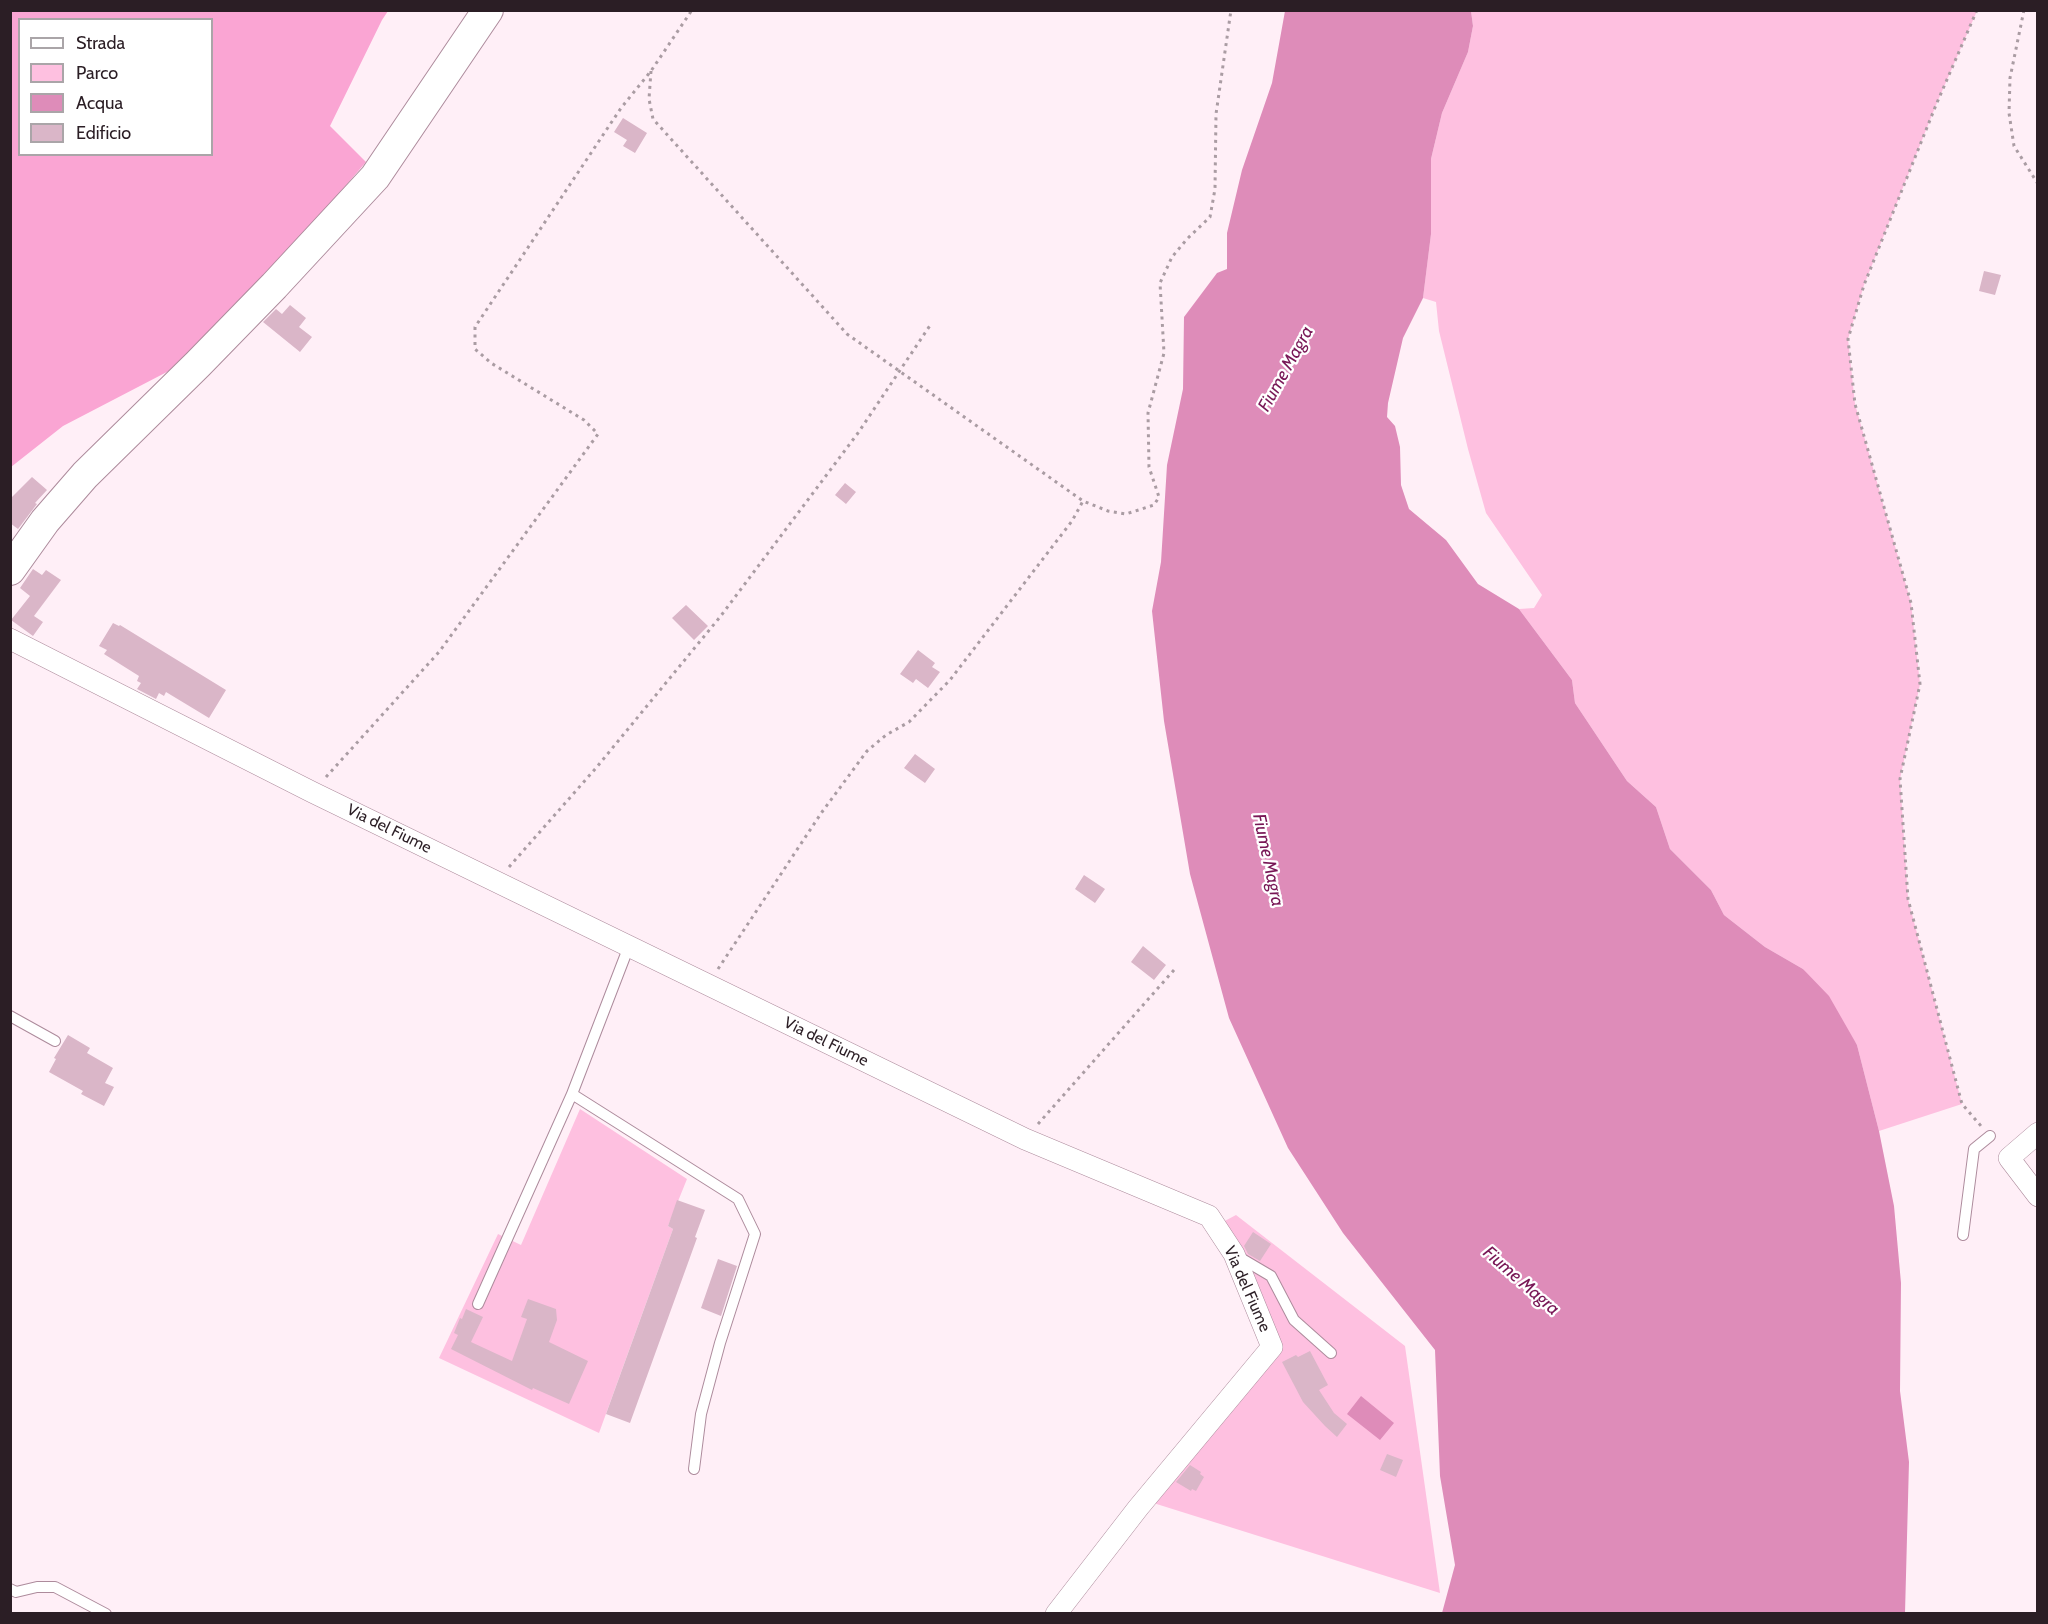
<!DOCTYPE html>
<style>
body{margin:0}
#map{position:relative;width:2048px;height:1624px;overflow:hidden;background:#ffeff7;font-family:Cabin,sans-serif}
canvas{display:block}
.frame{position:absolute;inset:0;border:12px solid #2b1e25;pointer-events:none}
.legend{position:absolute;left:18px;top:18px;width:195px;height:138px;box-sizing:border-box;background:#fff;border:2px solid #aaa5a8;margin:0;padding:8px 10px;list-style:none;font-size:18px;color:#2b1e25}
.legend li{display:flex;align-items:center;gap:12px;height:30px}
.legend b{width:30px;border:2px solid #aaa5a8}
</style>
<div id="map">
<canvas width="2048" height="1624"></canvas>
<div class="frame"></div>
<ul class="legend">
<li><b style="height:8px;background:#fff"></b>Strada</li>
<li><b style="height:16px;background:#fec0e0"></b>Parco</li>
<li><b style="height:16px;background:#de8cb9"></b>Acqua</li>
<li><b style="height:16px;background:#dab6c8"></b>Edificio</li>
</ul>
</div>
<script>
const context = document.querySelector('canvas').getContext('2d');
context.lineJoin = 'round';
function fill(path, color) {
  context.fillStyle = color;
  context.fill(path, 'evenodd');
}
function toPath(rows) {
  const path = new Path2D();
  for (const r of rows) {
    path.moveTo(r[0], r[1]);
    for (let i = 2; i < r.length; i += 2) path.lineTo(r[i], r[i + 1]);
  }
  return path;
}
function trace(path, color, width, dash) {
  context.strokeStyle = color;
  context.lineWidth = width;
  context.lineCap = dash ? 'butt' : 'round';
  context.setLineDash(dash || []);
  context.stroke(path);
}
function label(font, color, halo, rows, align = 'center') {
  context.font = font + ' Cabin,sans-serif';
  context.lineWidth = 4.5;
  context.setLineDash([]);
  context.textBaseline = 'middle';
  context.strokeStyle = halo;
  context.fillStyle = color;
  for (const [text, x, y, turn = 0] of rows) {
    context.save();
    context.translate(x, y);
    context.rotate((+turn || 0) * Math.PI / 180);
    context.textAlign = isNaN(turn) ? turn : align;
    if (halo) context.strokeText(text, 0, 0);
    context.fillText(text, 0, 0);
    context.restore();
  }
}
fill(toPath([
 [1471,11,1977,11,1936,105,1864,285,1848,339,1855,404,1911,603,1920,684,1900,779,1908,899,1962,1104,1879,1131,1857,1045,1803,969,1765,947,1724,915,1711,890,1670,849,1656,807,1627,781,1575,703,1572,680,1519,609,1534,608,1542,595,1486,513,1468,449,1439,331,1436,302,1423,298,1431,234,1431,159,1442,113,1468,52,1473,26],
 [580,1109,687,1179,668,1226,673,1229,599,1433,439,1358,498,1234,521,1245],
 [1236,1215,1405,1346,1440,1593,1147,1501,1276,1349,1219,1224]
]), '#fec0e0');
fill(toPath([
 [11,11,388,11,382,20,330,126,366,162,280,262,188,361,63,426,11,467],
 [20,20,212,20,212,154,20,154]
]), '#faa5d3');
fill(toPath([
 [1285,11,1471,11,1473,26,1468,52,1442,113,1431,159,1431,234,1423,298,1403,338,1388,403,1387,417,1395,426,1400,447,1401,485,1409,509,1446,540,1478,584,1519,609,1572,680,1575,703,1627,781,1656,807,1670,849,1711,890,1724,915,1765,947,1803,969,1829,996,1857,1045,1879,1131,1894,1206,1901,1283,1900,1391,1909,1462,1905,1613,1442,1613,1455,1565,1440,1476,1435,1350,1343,1233,1288,1148,1229,1018,1190,874,1164,721,1152,611,1161,562,1167,465,1183,389,1184,317,1217,273,1227,269,1227,233,1242,170,1272,83],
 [1361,1396,1394,1423,1380,1440,1347,1414]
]), '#de8cb9');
fill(toPath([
 [623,118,647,133,635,153,623,146,627,140,614,132],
 [1984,271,2001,275,1995,295,1979,291],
 [290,305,306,318,299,327,312,337,300,352,263,322,276,309,282,314],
 [32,477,47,490,35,503,37,504,18,529,10,523,10,499],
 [845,483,856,492,846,504,835,495],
 [33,569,42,575,46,570,61,580,34,616,43,622,33,636,11,620,30,596,20,588],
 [686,605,708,626,694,640,672,618],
 [113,623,119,626,120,625,226,690,209,718,166,692,164,696,159,693,156,699,137,689,141,683,137,681,139,676,104,654,107,650,99,646],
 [918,650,935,663,932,667,940,672,928,688,916,679,913,683,900,674],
 [915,754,935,769,925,783,904,768],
 [1084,875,1105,889,1095,903,1075,889],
 [1143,946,1166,965,1154,980,1131,962],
 [68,1035,90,1048,87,1053,113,1068,105,1083,114,1087,104,1106,81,1094,83,1091,49,1072,56,1059,54,1058],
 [677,1200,705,1210,695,1237,697,1238,630,1423,606,1414,673,1229,668,1226],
 [1253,1232,1271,1244,1260,1261,1248,1254,1244,1246],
 [718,1259,737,1266,721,1316,701,1308],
 [528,1299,556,1309,557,1320,549,1342,588,1361,569,1404,533,1388,532,1390,451,1349,458,1335,454,1333,460,1318,462,1319,466,1309,483,1317,471,1342,512,1361,527,1319,521,1317],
 [1310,1351,1328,1385,1319,1390,1334,1413,1347,1424,1337,1437,1325,1426,1303,1402,1282,1362,1296,1355,1298,1357],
 [1387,1454,1403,1460,1396,1477,1380,1470],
 [1190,1465,1201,1472,1200,1474,1204,1477,1196,1491,1192,1489,1191,1491,1176,1482]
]), '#dab6c8');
const lane = toPath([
 [629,946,572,1094,738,1199,755,1234,720,1343,701,1414,694,1469],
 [10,1016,55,1041],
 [1963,1235,1974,1149,1990,1136],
 [1237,1256,1271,1276,1294,1320,1331,1353],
 [478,1304,572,1094],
 [10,1589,16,1592,37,1587,55,1587,106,1614]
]);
const street = toPath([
 [10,639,312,792,1025,1139,1209,1216,1234,1254,1272,1347,1138,1508,1056,1614],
 [2038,1133,2009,1158,2038,1196]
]);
const secondary = toPath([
 [10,570,45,521,85,475,198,364,274,286,375,177,488,10]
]);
trace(lane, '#ad8b9c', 12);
trace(street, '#ad8b9c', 22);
trace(secondary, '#ad8b9c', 32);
trace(toPath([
 [1977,10,1936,105,1864,285,1848,339,1855,404,1911,603,1920,684,1900,779,1908,899,1962,1104,1981,1126],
 [2024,10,2010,78,2009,113,2014,146,2038,184],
 [651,71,649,99,653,119,847,334,1083,501,1108,511,1126,514,1154,505,1159,497,1149,467,1148,413,1164,353,1160,283,1172,257,1187,239,1210,217,1215,189,1216,114,1231,10],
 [326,777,439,652,598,434,584,420,491,363,475,349,475,327,621,108,651,71,692,10],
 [509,867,596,768,720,617,858,433,931,324],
 [718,969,822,812,867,751,886,735,909,722,950,680,1072,521,1083,501],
 [1038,1124,1174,970]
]), '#aa9ca3', 3, [3, 4.5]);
trace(lane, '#fff', 10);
trace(street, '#fff', 21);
trace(secondary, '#fff', 30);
label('16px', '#2b1e25', '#fff', [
 ["Via del Fiume",389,829,26],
 ["Via del Fiume",826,1042,26],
 ["Via del Fiume",1247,1289,66]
]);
label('italic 18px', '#781756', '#fff', [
 ["Fiume Magra",1286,369,-61],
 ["Fiume Magra",1268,860,78],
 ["Fiume Magra",1521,1281,41]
]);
</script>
